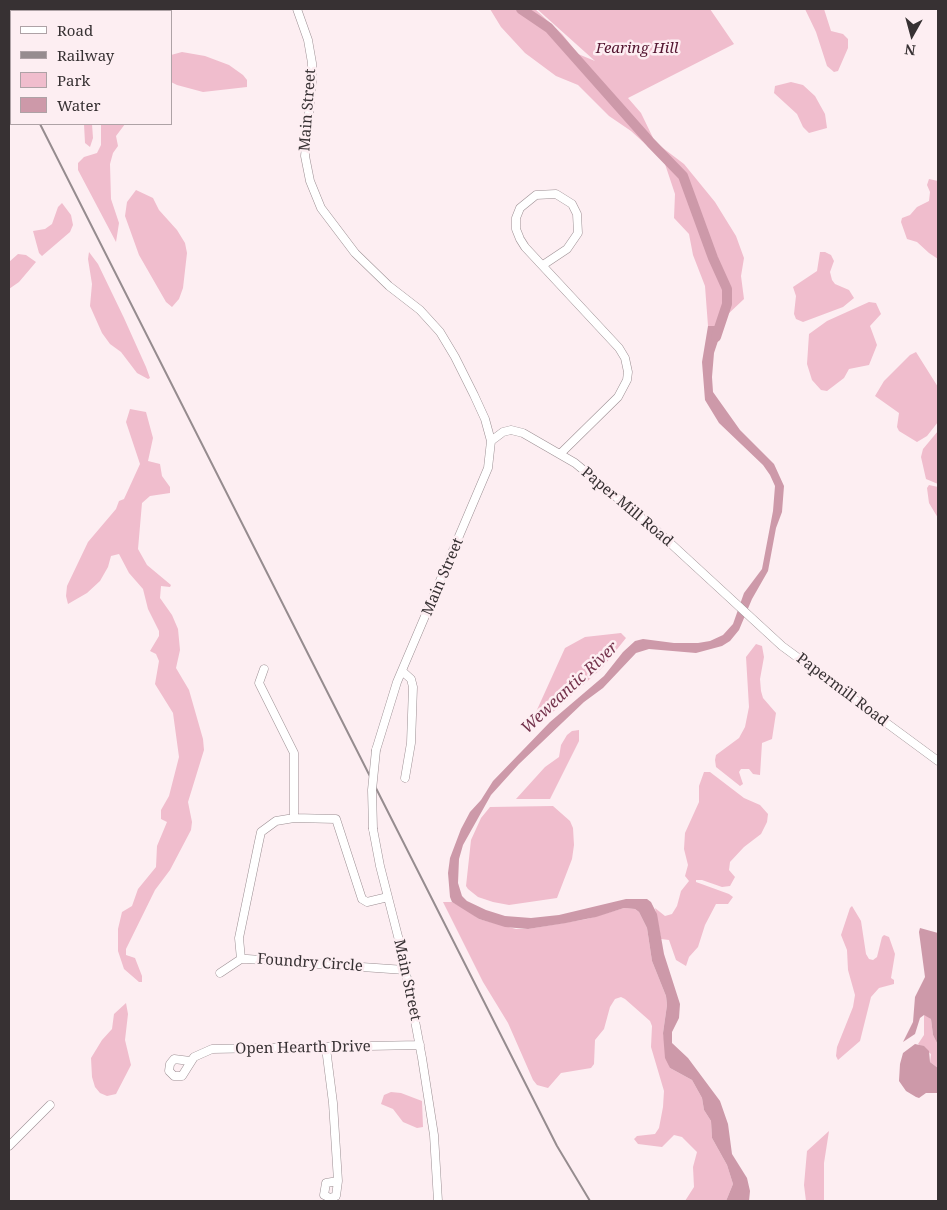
<!DOCTYPE html>
<style>
body{margin:0}
#map{position:relative;width:947px;height:1210px;overflow:hidden;background:#fdeef2;font-family:"Noto Serif",serif}
canvas{display:block}
.frame{position:absolute;inset:0;border:10px solid #373133;pointer-events:none}
.legend{position:absolute;left:10px;top:10px;width:162px;height:115px;box-sizing:border-box;background:#fdeef2;border:1px solid #aea2a6;margin:0;padding:6px 9px;list-style:none;font-size:15px;color:#373133}
.legend li{display:flex;align-items:center;gap:10px;height:25px}
.legend b{width:25px;border:1px solid #aea2a6}
.north{position:absolute;left:887px;top:10px;width:50px;height:50px;-webkit-text-stroke:4px #fdeef2;paint-order:stroke;rotate:187deg;font-size:14px;font-weight:700;line-height:20px;text-align:center;color:#373133}
.north::after{content:'';display:block;margin:auto;width:18px;height:22px;background:#373133;clip-path:polygon(50% 0,100% 100%,50% 72%,0 100%)}
</style>
<div id="map">
<canvas width="947" height="1210"></canvas>
<div class="frame"></div>
<ul class="legend">
<li><b style="height:6px;background:#fff"></b>Road</li>
<li><b style="height:6px;background:#968c8f"></b>Railway</li>
<li><b style="height:14px;background:#f0bdcd"></b>Park</li>
<li><b style="height:14px;background:#cd99a9"></b>Water</li>
</ul>
<div class="north">N</div>
</div>
<script>
const context = document.querySelector('canvas').getContext('2d');
context.lineJoin = 'round';
function fill(path, color) {
  context.fillStyle = color;
  context.fill(path, 'evenodd');
}
function toPath(rows) {
  const path = new Path2D();
  for (const r of rows) {
    path.moveTo(r[0], r[1]);
    for (let i = 2; i < r.length; i += 2) path.lineTo(r[i], r[i + 1]);
  }
  return path;
}
function trace(path, color, width, dash) {
  context.strokeStyle = color;
  context.lineWidth = width;
  context.lineCap = dash ? 'butt' : 'round';
  context.setLineDash(dash || []);
  context.stroke(path);
}
function label(font, color, halo, rows, align = 'center') {
  context.font = font + ' "Noto Serif",serif';
  context.lineWidth = 5;
  context.setLineDash([]);
  context.textBaseline = 'middle';
  context.strokeStyle = halo;
  context.fillStyle = color;
  for (const [text, x, y, turn = 0] of rows) {
    context.save();
    context.translate(x, y);
    context.rotate((+turn || 0) * Math.PI / 180);
    context.textAlign = isNaN(turn) ? turn : align;
    if (halo) context.strokeText(text, 0, 0);
    context.fillText(text, 0, 0);
    context.restore();
  }
}
fill(toPath([
 [490,9,535,9,562,34,578,54,595,61,537,9,710,9,734,44,628,98,641,113,655,142,684,164,715,202,736,236,744,258,741,276,744,299,726,316,723,326,708,326,705,286,693,255,689,234,674,218,675,194,664,161,631,131,609,116,578,85,556,76,525,53,501,27],
 [805,9,824,9,831,31,843,34,848,39,848,48,838,71,834,72,827,66,816,32],
 [182,52,205,56,229,65,243,75,247,80,247,87,203,92,177,85,171,82,171,55],
 [791,82,803,85,815,96,825,114,827,128,809,133,803,127,797,114,774,93,775,86],
 [84,124,92,124,93,138,90,147,85,143],
 [101,124,125,124,116,136,118,146,113,153,110,164,111,199,119,223,116,242,78,170,78,163,84,157,97,153,101,145],
 [929,179,938,181,938,259,929,253,917,242,907,239,901,222,902,218,910,215,917,207,929,201,930,192,927,185],
 [136,190,153,198,159,210,177,230,185,243,187,253,183,288,179,299,172,307,166,302,139,255,125,216,127,202],
 [62,203,71,215,73,225,70,232,42,256,39,253,33,231,45,229,52,224,58,207],
 [89,252,98,264,124,318,146,367,150,378,148,379,137,373,121,352,110,344,102,333,90,306,92,284,88,259],
 [820,252,825,252,831,255,834,261,830,272,832,280,835,284,849,290,854,298,843,307,803,322,796,319,794,314,796,296,793,287,817,271],
 [18,254,26,255,36,262,19,282,9,289,9,262],
 [869,302,876,303,881,314,870,326,877,345,869,365,849,369,844,378,827,391,821,390,812,380,807,364,809,334,827,321],
 [916,352,938,387,938,422,927,436,917,442,899,431,897,427,899,413,875,396,884,381,910,355],
 [130,409,146,412,153,438,148,461,160,464,162,476,170,487,170,493,150,496,142,503,138,549,147,565,171,585,170,587,161,586,160,598,172,615,178,629,180,650,176,668,189,690,203,739,204,750,188,802,192,822,191,830,170,870,155,890,126,949,126,955,135,958,142,976,142,982,139,982,124,969,118,951,118,929,122,912,132,906,138,889,156,867,157,846,167,822,161,819,161,810,169,796,179,757,173,713,155,684,159,661,156,654,150,651,159,636,159,631,148,609,143,589,129,573,119,554,111,556,108,567,100,581,87,593,68,604,66,596,67,586,88,542,116,509,119,501,124,499,140,464,126,422],
 [938,431,938,484,926,479,921,457,923,449],
 [929,485,938,487,938,518,929,503,927,488],
 [621,633,626,638,602,668,545,719,536,712,565,648,585,637],
 [756,644,762,646,764,657,760,679,761,691,763,698,776,713,772,739,762,743,760,775,753,774,749,769,741,769,739,772,743,784,740,786,716,767,715,760,716,755,739,738,745,727,749,707,746,657],
 [579,730,579,741,550,799,516,799,545,767,559,757,561,745,567,735,572,731],
 [704,772,710,772,744,798,760,805,768,814,767,822,761,834,744,847,730,862,729,870,735,877,730,886,722,887,702,880,696,880,696,882,729,894,733,897,728,904,716,904,705,925,698,947,689,957,686,966,676,960,669,940,661,939,655,908,665,916,672,914,677,906,681,891,689,881,685,876,688,865,684,849,685,833,699,802,699,786],
 [553,806,570,821,573,828,574,845,572,859,557,898,509,905,493,902,478,897,468,889,466,886,471,840,481,818,490,807],
 [443,902,452,902,464,908,479,919,516,929,528,929,587,919,624,908,635,909,639,912,647,928,652,961,666,996,667,1005,663,1033,670,1068,692,1080,702,1098,704,1110,711,1121,712,1138,727,1165,733,1184,726,1201,685,1201,694,1187,693,1167,697,1152,682,1137,674,1135,662,1147,638,1144,634,1139,637,1136,655,1134,659,1128,663,1107,664,1091,651,1047,652,1026,650,1021,625,999,621,997,615,999,610,1007,604,1029,595,1040,594,1064,591,1068,561,1073,548,1088,537,1085,533,1080,508,1023,483,982],
 [852,906,861,921,866,954,869,959,873,960,877,957,882,937,884,935,889,937,895,954,891,978,894,980,894,984,879,988,871,997,860,1041,838,1060,836,1056,837,1047,853,1007,855,995,848,970,847,950,841,935,850,908],
 [126,1003,128,1014,125,1040,131,1065,116,1094,107,1096,100,1093,95,1087,92,1077,91,1058,102,1040,112,1029,114,1014],
 [924,1015,929,1016,931,1019,933,1035,938,1045,938,1068,930,1062,931,1054,918,1044,924,1035],
 [391,1092,401,1093,422,1101,423,1127,417,1128,403,1122,393,1109,381,1104,384,1095],
 [829,1131,824,1163,824,1201,806,1201,804,1185,807,1151]
]), '#f0bdcd');
fill(toPath([
 [708,326,723,326,714,353,712,377,713,392,740,430,774,464,784,486,782,512,776,528,768,571,752,599,739,630,730,641,722,646,696,653,649,649,636,653,603,688,584,702,519,764,491,795,463,845,459,859,458,883,462,896,467,901,486,910,505,916,531,918,559,915,626,899,647,899,651,902,657,914,664,954,680,1004,679,1018,672,1032,672,1043,688,1058,720,1101,728,1124,732,1154,747,1178,750,1191,749,1201,726,1201,733,1184,727,1165,712,1138,711,1121,704,1110,702,1098,692,1080,670,1068,665,1058,663,1033,667,1005,666,996,652,961,647,928,639,912,635,909,624,908,596,917,566,923,528,929,505,927,479,919,452,902,450,897,448,873,450,858,461,829,470,812,481,800,493,781,550,722,604,676,623,652,635,641,643,639,674,643,698,643,710,641,723,635,733,624,744,593,762,569,773,511,775,486,770,475,763,465,719,423,705,400,702,362],
 [920,928,938,933,938,1045,933,1035,931,1019,924,1015,920,1018,915,1034,903,1042,913,1022,915,997,925,977,919,932],
 [915,1044,924,1046,929,1051,930,1062,938,1068,938,1093,926,1093,919,1098,916,1097,906,1091,899,1081,900,1064,903,1053]
]), '#cd99a9');
trace(toPath([
 [521,9,549,28,651,143,683,176,713,258,727,289,727,304,716,337]
]), '#cd99a9', 10);
const minor = toPath([
 [297,9,308,40,312,63,312,81,305,156,310,181,321,208,355,253,389,286,420,310,440,332,455,357,474,395,485,419,491,441,488,468,397,682,376,750],
 [63,11,63,9],
 [9,24,11,29],
 [543,265,567,249,578,233,577,214,572,204,556,194,536,195,520,208,516,218,516,229,520,239,525,247,619,348,625,358,628,372,627,380,618,397,560,454],
 [491,441,503,432,511,430,523,433,575,463,656,530,782,646,938,761],
 [264,669,259,683,294,753,294,818],
 [402,671,411,679,413,687,411,743,405,778],
 [373,829,380,866,402,952,422,1058,434,1135,438,1201],
 [241,959,239,938,258,846,261,832,276,821,294,818,336,819,362,899,367,902,388,897],
 [220,973,241,959,247,959,405,970],
 [326,1048,333,1103,338,1181,326,1183,324,1195,330,1198,336,1196,338,1181],
 [190,1061,174,1059,170,1064,169,1071,174,1076,182,1076,194,1057,212,1049,420,1045],
 [9,1146,50,1105]
]);
trace(minor, '#9c8f93', 9);
trace(minor, '#fff', 8);
trace(toPath([
 [9,62,11,67],
 [40,124,557,1146,590,1201]
]), '#968c8f', 2);
const minorBridge = toPath([
 [373,829,372,790,376,750]
]);
trace(minorBridge, '#9c8f93', 9, []);
trace(minorBridge, '#fff', 8);
label('italic 15px', '#531530', '#fdeef2', [
 ["Fearing Hill",637,49]
]);
label('15px', '#373133', '#fdeef2', [
 ["Main Street",308,110,-86],
 ["Paper Mill Road",627,507,40],
 ["Main Street",443,577,-67],
 ["Papermill Road",842,690,37],
 ["Foundry Circle",310,963,4],
 ["Main Street",407,980,78],
 ["Open Hearth Drive",303,1048,-1]
]);
label('italic 16px', '#75344d', '#fdeef2', [
 ["Weweantic River",570,688,-43]
]);
</script>
